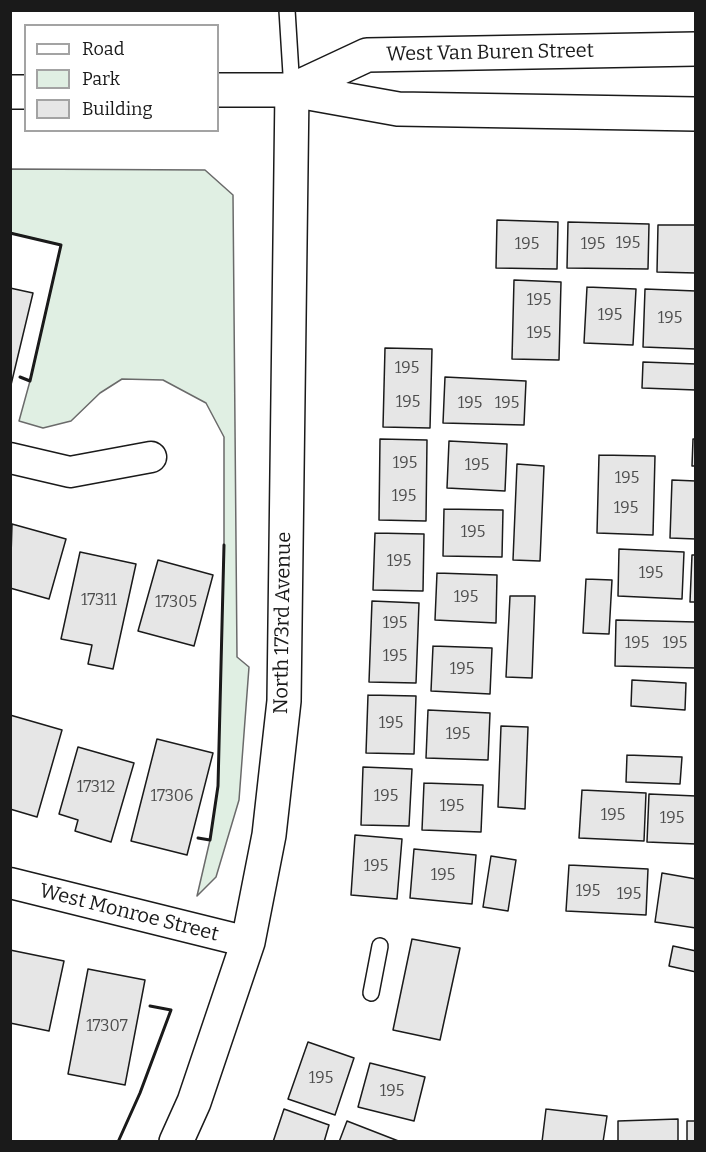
<!DOCTYPE html>
<style>
body{margin:0}
#map{position:relative;width:706px;height:1152px;overflow:hidden;background:#fff;font-family:Bitter,serif}
canvas{display:block}
.frame{position:absolute;inset:0;border:12px solid #1a1a1a;pointer-events:none}
.legend{position:absolute;left:24px;top:24px;width:195px;height:108px;box-sizing:border-box;background:#fff;border:2px solid #a3a3a3;margin:0;padding:8px 10px;list-style:none;font-size:18px;color:#1a1a1a}
.legend li{display:flex;align-items:center;gap:12px;height:30px}
.legend b{width:30px;border:2px solid #a3a3a3}
</style>
<div id="map">
<canvas width="706" height="1152"></canvas>
<div class="frame"></div>
<ul class="legend">
<li><b style="height:8px;background:#fff"></b>Road</li>
<li><b style="height:16px;background:#e0efe3"></b>Park</li>
<li><b style="height:16px;background:#e6e6e6"></b>Building</li>
</ul>
</div>
<script>
const context = document.querySelector('canvas').getContext('2d');
context.lineJoin = 'round';
function fill(path, color) {
  context.fillStyle = color;
  context.fill(path, 'evenodd');
}
function toPath(rows) {
  const path = new Path2D();
  for (const r of rows) {
    path.moveTo(r[0], r[1]);
    for (let i = 2; i < r.length; i += 2) path.lineTo(r[i], r[i + 1]);
  }
  return path;
}
function trace(path, color, width, dash) {
  context.strokeStyle = color;
  context.lineWidth = width;
  context.lineCap = dash ? 'butt' : 'round';
  context.setLineDash(dash || []);
  context.stroke(path);
}
function label(font, color, halo, rows, align = 'center') {
  context.font = font + ' Bitter,serif';
  context.lineWidth = 4.5;
  context.setLineDash([]);
  context.textBaseline = 'middle';
  context.strokeStyle = halo;
  context.fillStyle = color;
  for (const [text, x, y, turn = 0] of rows) {
    context.save();
    context.translate(x, y);
    context.rotate((+turn || 0) * Math.PI / 180);
    context.textAlign = isNaN(turn) ? turn : align;
    if (halo) context.strokeText(text, 0, 0);
    context.fillText(text, 0, 0);
    context.restore();
  }
}
const green = toPath([
 [11,169,205,170,233,195,237,657,249,667,239,800,216,877,197,896,210,840,218,786,224,545,224,437,206,403,163,380,122,379,100,393,71,421,43,428,19,421,30,381,61,245,11,233,11,169]
]);
fill(green, '#e0efe3');
trace(green, '#6a6a6a', 1.5);
const building = toPath([
 [497,220,558,222,557,269,496,268,497,220],
 [568,222,649,224,648,269,567,268,568,222],
 [658,225,696,225,696,273,657,272,658,225],
 [514,280,561,282,559,360,512,359,514,280],
 [587,287,636,289,633,345,584,343,587,287],
 [10,288,33,293,10,389,10,288],
 [645,289,696,291,696,349,643,347,645,289],
 [385,348,432,349,430,428,383,427,385,348],
 [643,362,696,364,696,390,642,388,643,362],
 [445,377,526,381,524,425,443,423,445,377],
 [380,439,427,440,426,521,379,520,380,439],
 [693,439,696,439,696,466,692,466,693,439],
 [449,441,507,444,505,491,447,488,449,441],
 [599,455,655,456,653,535,597,533,599,455],
 [517,464,544,466,540,561,513,560,517,464],
 [672,480,696,481,696,539,670,538,672,480],
 [444,509,503,510,502,557,443,556,444,509],
 [12,524,66,539,49,599,10,588,12,524],
 [375,533,424,534,423,591,373,590,375,533],
 [619,549,684,552,682,599,618,596,619,549],
 [80,552,136,564,113,669,88,664,92,645,61,639,80,552],
 [692,555,696,555,696,602,690,602,692,555],
 [158,560,213,575,194,646,138,631,158,560],
 [437,573,497,575,496,623,435,620,437,573],
 [586,579,612,580,609,634,583,633,586,579],
 [510,596,535,596,532,678,506,677,510,596],
 [372,601,419,603,416,683,369,682,372,601],
 [616,620,696,622,696,668,615,666,616,620],
 [433,646,492,648,490,694,431,691,433,646],
 [632,680,686,683,685,710,631,706,632,680],
 [368,695,416,696,414,754,366,753,368,695],
 [428,710,490,713,488,760,426,758,428,710],
 [10,715,62,730,37,817,10,809,10,715],
 [501,726,528,727,525,809,498,807,501,726],
 [157,739,213,753,187,855,131,841,157,739],
 [78,747,134,763,111,842,75,831,78,820,59,814,78,747],
 [627,755,682,757,680,784,626,782,627,755],
 [363,767,412,769,409,826,361,825,363,767],
 [424,783,483,785,481,832,422,830,424,783],
 [582,790,646,793,644,841,579,838,582,790],
 [649,794,696,796,696,844,647,842,649,794],
 [355,835,402,839,397,899,351,895,355,835],
 [414,849,476,855,472,904,410,898,414,849],
 [491,856,516,860,508,911,483,907,491,856],
 [569,865,648,869,646,915,566,911,569,865],
 [662,873,696,879,696,928,655,922,662,873],
 [412,939,460,948,440,1040,393,1030,412,939],
 [673,946,696,951,696,972,669,966,673,946],
 [10,950,64,961,49,1031,10,1023,10,950],
 [88,969,145,980,125,1085,68,1074,88,969],
 [308,1042,354,1058,335,1115,288,1099,308,1042],
 [370,1063,425,1077,414,1121,358,1107,370,1063],
 [284,1109,329,1125,324,1142,273,1142,284,1109],
 [546,1109,607,1116,603,1142,542,1142,546,1109],
 [678,1119,678,1142,618,1142,618,1121,678,1119],
 [347,1121,401,1142,339,1142,347,1121],
 [687,1121,696,1121,696,1142,687,1142,687,1121]
]);
fill(building, '#e6e6e6');
trace(building, '#1a1a1a', 1.5);
const service = toPath([
 [287,10,292,90],
 [371,993,380,946]
]);
const minor = toPath([
 [10,458,70,472,151,457],
 [10,883,248,942]
]);
const tertiary = toPath([
 [176,1142,194,1102,248,942,269,835,284,701,292,90]
]);
const secondary = toPath([
 [218,90,292,90,398,109,696,114],
 [292,90,367,55,696,49],
 [10,92,26,92]
]);
trace(service, '#1a1a1a', 18);
trace(minor, '#1a1a1a', 33);
trace(tertiary, '#1a1a1a', 36);
trace(secondary, '#1a1a1a', 36);
trace(service, '#fff', 15);
trace(minor, '#fff', 30);
trace(tertiary, '#fff', 33);
trace(secondary, '#fff', 33);
trace(toPath([
 [10,233,61,245,30,381,20,377],
 [198,838,210,840,218,786,224,545],
 [118,1142,140,1093,171,1010,150,1006]
]), '#1a1a1a', 3);
label('16px', '#4d4d4d', null, [
 ["195",628,244],
 ["195",527,245],
 ["195",593,245],
 ["195",539,301],
 ["195",610,316],
 ["195",670,319],
 ["195",539,334],
 ["195",407,369],
 ["195",408,403],
 ["195",470,404],
 ["195",507,404],
 ["195",405,464],
 ["195",477,466],
 ["195",627,479],
 ["195",404,497],
 ["195",626,509],
 ["195",473,533],
 ["195",399,562],
 ["195",651,574],
 ["195",466,598],
 ["17311",99,601],
 ["17305",176,603],
 ["195",395,624],
 ["195",637,644],
 ["195",675,644],
 ["195",395,657],
 ["195",462,670],
 ["195",391,724],
 ["195",458,735],
 ["17312",96,788],
 ["17306",172,797],
 ["195",386,797],
 ["195",452,807],
 ["195",613,816],
 ["195",672,819],
 ["195",376,867],
 ["195",443,876],
 ["195",588,892],
 ["195",629,895],
 ["17307",107,1027],
 ["195",321,1079],
 ["195",392,1092]
]);
label('20px', '#1a1a1a', '#fff', [
 ["West Van Buren Street",490,53,-1],
 ["North 173rd Avenue",283,623,-89],
 ["West Monroe Street",129,913,14]
]);
</script>
